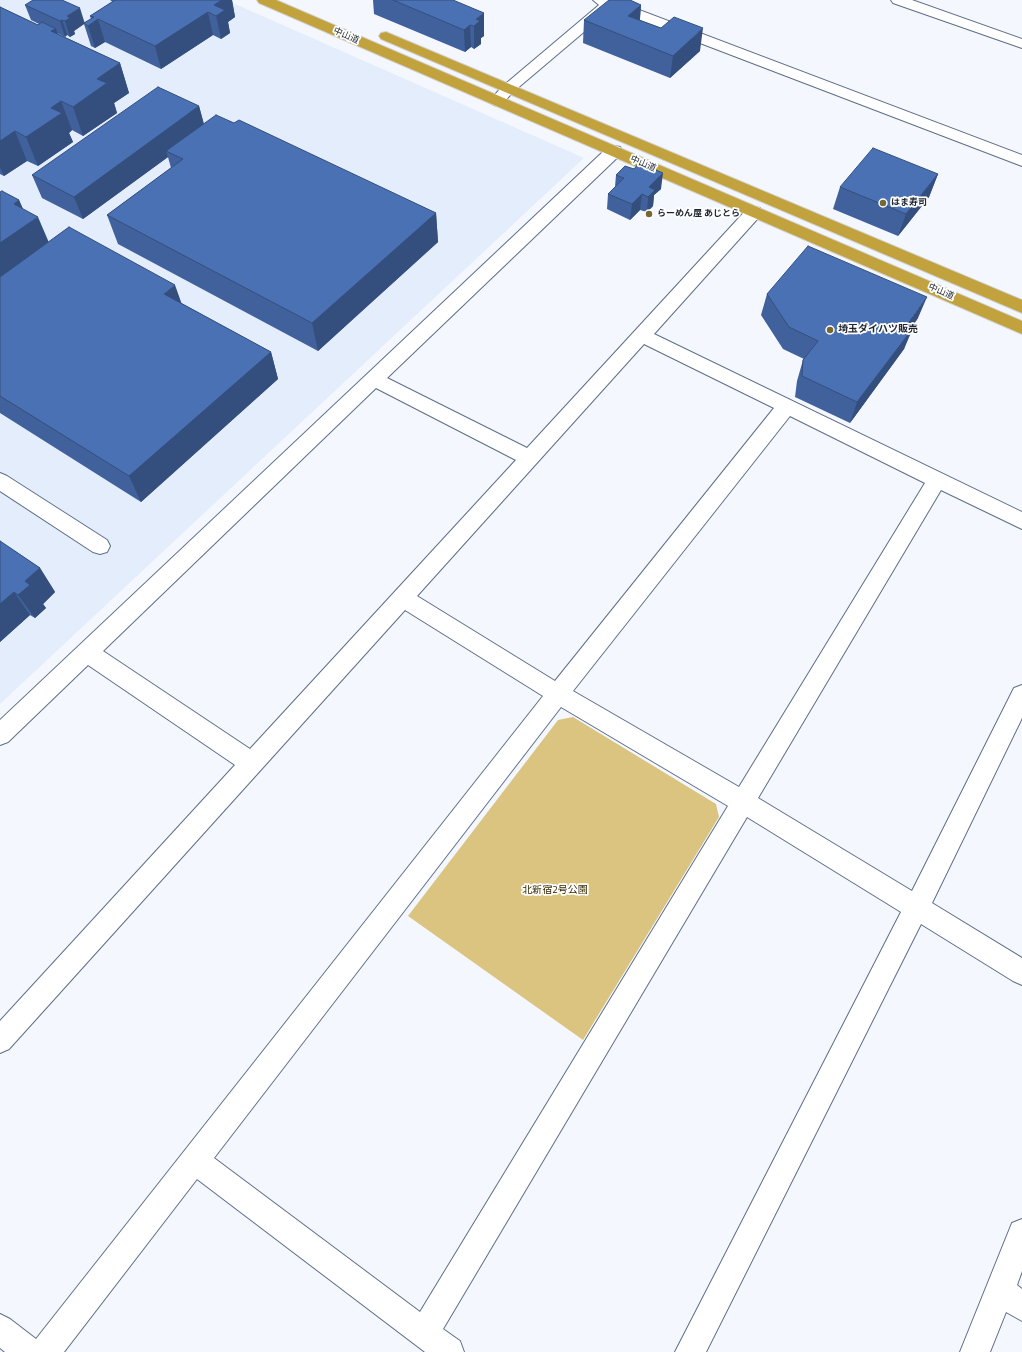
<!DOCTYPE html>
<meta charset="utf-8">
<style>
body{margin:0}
canvas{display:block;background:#f4f7fe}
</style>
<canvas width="1022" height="1352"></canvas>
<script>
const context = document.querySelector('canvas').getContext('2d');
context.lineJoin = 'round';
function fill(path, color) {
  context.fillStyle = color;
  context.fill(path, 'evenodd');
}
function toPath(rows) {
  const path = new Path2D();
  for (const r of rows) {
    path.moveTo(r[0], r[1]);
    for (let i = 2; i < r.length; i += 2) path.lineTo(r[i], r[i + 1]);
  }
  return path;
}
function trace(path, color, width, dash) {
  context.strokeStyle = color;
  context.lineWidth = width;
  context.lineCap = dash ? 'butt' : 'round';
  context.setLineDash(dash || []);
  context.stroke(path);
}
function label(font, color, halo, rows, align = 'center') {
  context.font = font + ' "Titillium Web","Noto Sans JP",sans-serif';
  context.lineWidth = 3.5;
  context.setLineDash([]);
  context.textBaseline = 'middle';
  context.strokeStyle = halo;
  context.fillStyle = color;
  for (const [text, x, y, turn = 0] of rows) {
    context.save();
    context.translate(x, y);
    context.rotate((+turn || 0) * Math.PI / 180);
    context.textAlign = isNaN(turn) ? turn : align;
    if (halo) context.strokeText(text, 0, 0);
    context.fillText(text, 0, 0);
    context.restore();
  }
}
fill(toPath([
 [0,0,226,0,584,158,0,704]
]), '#e4edfc');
fill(toPath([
 [573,717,716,804,719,817,583,1040,408,916,558,720]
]), '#dac480');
const minor = toPath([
 [593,0,613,0,1022,155,1022,166,611,9,513,92,502,104,497,106,492,104,489,101,503,86,599,5,593,0],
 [891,0,912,0,1022,39,1022,48,893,3,891,0],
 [614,146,620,147,622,151,620,155,387,378,527,448,748,208,754,207,760,208,762,212,760,216,654,334,1022,512,1022,529,941,490,758,798,912,891,1014,688,1022,685,1022,718,932,903,1022,958,1022,985,1013,981,921,924,706,1352,675,1352,901,912,747,817,443,1329,460,1341,464,1352,425,1352,197,1179,64,1352,5,1352,0,1348,0,1314,10,1319,36,1339,543,696,405,610,9,1049,0,1053,0,1021,235,765,88,665,8,742,0,745,0,720,608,147,614,146],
 [644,344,774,408,555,681,417,596,644,344],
 [376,388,516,460,250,749,103,651,376,388],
 [790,416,925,483,739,787,573,691,790,416],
 [561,707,728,806,420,1312,214,1158,561,707],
 [0,473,7,476,107,540,110,546,107,552,100,554,93,552,0,491,0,473],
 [1022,1219,1022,1271,1017,1285,1022,1289,1022,1321,1006,1312,990,1352,960,1352,1012,1223,1022,1219]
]);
const highway = toPath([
 [257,0,276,0,1022,321,1022,334,259,3,257,0],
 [386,32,1022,300,1022,313,381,39,379,36,381,33,386,32]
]);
trace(minor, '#5e6e89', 2);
trace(highway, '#d2d3d6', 2);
fill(minor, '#fff');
fill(highway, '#c2a23c');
fill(toPath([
 [110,0,232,0,235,17,228,22,230,33,221,39,213,35,161,69,105,42,95,48,91,46,84,24,74,31,75,34,70,37,67,35,65,37,57,33,58,34,120,63,129,93,114,103,117,113,83,136,72,130,69,133,73,142,38,166,27,161,4,176,0,174,0,7,38,25,39,24,31,20,25,5,84,23,91,19,90,16,113,2],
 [373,0,453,0,484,36,481,38,481,44,474,49,471,47,465,52,374,14],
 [641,5,640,20,700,51,670,78,583,43,584,20],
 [199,106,204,124,234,123,436,213,438,242,318,351,118,244,107,215,171,168,168,157,83,219,42,198,32,175],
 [938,174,929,197,898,236,833,209,840,187],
 [616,175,661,189,654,195,653,206,647,212,640,210,630,220,607,209,608,194,615,187],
 [0,192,19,200,23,209,48,242,181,303,271,352,278,379,141,502,0,413],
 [767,294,918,318,912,327,904,349,850,423,795,397,797,381,803,360,804,359,783,349,761,315],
 [0,541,40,568,55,592,43,604,46,608,35,618,30,615,0,642]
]), '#40619b');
fill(toPath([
 [222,0,232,0,235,17,228,22,230,33,221,39,214,5],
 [641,5,639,27,628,16],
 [80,8,85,24,84,23,84,24,74,31,75,34,70,37,65,21,67,16],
 [208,12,213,35,161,69,155,46],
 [484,13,484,36,481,38,481,44,474,49,474,26,476,19],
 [98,19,105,42,95,48,88,26],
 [62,20,67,35,65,37,60,21],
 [470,25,471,47,465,52,464,30],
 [703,28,700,51,670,78,673,56],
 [56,29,66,58,51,31],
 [120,63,129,93,114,103,117,113,83,136,73,107,97,79],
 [61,101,72,130,69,133,73,142,38,166,26,137,51,108],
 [199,106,205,129,166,151,168,157,83,219,74,197],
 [15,131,27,161,4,176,0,167,0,141],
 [663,173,661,189,654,195,653,206,647,212,649,187],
 [938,174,929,197,898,236,906,214],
 [642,194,640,210,630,220,632,204],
 [19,200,29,223,38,217,50,245,0,281,0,243,14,204],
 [436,213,438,242,318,351,312,323],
 [175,285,185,313,164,294],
 [927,297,918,318,898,346,907,325],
 [913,328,904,349,850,423,857,402],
 [271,352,278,379,141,502,129,476],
 [40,568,55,592,43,604,46,608,35,618,18,595,25,581],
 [14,592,30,615,0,642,0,604]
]), '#344f7e');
const building = toPath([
 [33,0,62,0,80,8,67,16,70,18,65,21,62,20,60,21,25,5,33,0],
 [115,0,222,0,214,5,225,10,216,16,208,12,155,46,98,19,88,26,84,23,94,17,90,16,115,0],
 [393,0,453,0,484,13,476,19,480,21,474,26,470,25,464,30,393,0],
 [609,0,630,0,641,5,628,16,661,28,674,17,703,28,673,56,584,20,609,0],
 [0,7,38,25,42,22,56,29,51,31,120,63,97,79,107,83,73,107,61,101,51,108,62,113,26,137,15,131,0,141,0,7],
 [158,87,199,106,74,197,32,175,158,87],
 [216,115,234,123,239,120,436,213,312,323,107,215,183,159,166,151,216,115],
 [873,148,938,174,906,214,840,187,873,148],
 [639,163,663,173,649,187,655,190,648,197,642,194,632,204,608,194,624,178,616,175,625,166,634,169,639,163],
 [2,191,19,200,14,204,38,217,0,243,0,192,2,191],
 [69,227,175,285,164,294,271,352,129,476,0,396,0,277,69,227],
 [808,246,927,297,907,325,913,328,857,402,802,376,803,360,818,341,789,327,767,294,808,246],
 [0,541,40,568,25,581,30,585,18,595,14,592,0,604,0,541]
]);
fill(building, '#4a71b4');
trace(building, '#344f7e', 1);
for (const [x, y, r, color] of [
 [883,203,4,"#776735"],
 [649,214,4,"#776735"],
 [830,330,4,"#776735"]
]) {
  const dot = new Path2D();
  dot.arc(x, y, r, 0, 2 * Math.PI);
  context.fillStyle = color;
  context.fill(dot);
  trace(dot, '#fff', 1.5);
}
label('9px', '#1e2530', '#fff', [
 ["中山道",346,36,24],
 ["中山道",643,164,23],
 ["中山道",941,292,23]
]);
label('bold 9px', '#1e2530', '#fff', [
 ["はま寿司",891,203],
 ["らーめん屋 あじとら",657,214]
], 'left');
label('bold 10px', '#1e2530', '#fff', [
 ["埼玉ダイハツ販売",838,330]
], 'left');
label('10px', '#352901', '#fff', [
 ["北新宿2号公園",555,891]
]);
</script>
